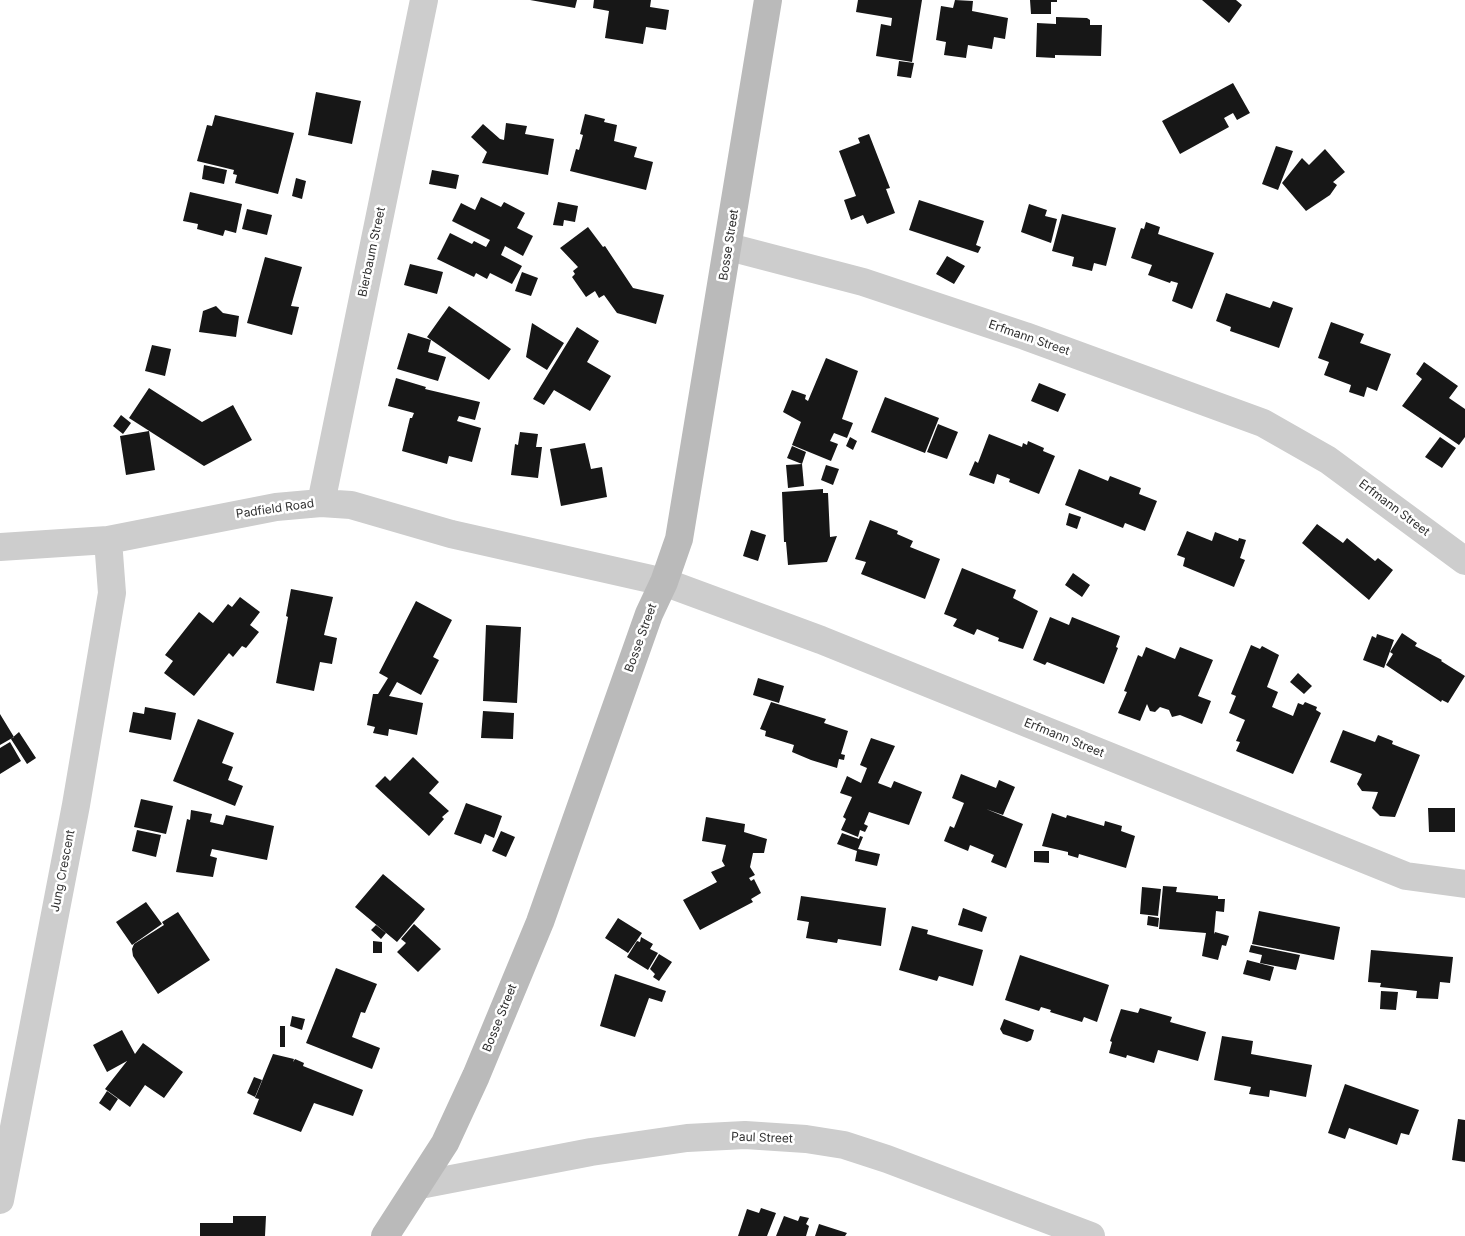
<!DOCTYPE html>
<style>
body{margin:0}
canvas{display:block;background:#fff}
</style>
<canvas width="1465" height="1236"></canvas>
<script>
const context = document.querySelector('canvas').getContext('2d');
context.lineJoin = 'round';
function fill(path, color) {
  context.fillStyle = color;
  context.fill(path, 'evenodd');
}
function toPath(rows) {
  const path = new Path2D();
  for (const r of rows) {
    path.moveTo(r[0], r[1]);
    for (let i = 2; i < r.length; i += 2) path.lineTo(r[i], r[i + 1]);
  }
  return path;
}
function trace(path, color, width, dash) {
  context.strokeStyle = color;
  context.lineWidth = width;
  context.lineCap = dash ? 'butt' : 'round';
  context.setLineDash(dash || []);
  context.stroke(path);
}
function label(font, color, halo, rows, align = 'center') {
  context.font = font + ' Inter,sans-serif';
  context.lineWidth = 5;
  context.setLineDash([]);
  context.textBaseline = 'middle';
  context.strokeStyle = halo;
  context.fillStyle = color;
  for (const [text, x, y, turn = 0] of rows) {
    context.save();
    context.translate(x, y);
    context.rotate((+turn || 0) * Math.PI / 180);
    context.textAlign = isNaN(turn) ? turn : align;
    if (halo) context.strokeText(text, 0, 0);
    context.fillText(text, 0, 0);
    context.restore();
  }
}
fill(toPath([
 [530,0,577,0,575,8],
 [594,0,651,0,650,7,669,10,666,30,646,27,643,44,605,38,609,11,593,8],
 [858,0,922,0,912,62,876,56,881,24,891,26,892,18,856,12],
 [955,0,973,1,972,11,1008,18,1005,39,994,37,992,49,968,45,966,58,944,55,946,42,936,40,941,6,953,8],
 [1030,0,1057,0,1057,2,1051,2,1051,14,1031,14],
 [1202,0,1236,0,1242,5,1229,23],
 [1056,17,1087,18,1090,20,1090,25,1102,25,1101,56,1055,55,1055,58,1036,57,1037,23,1056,24],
 [899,61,914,63,911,78,897,76],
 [1233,83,1250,113,1237,120,1233,113,1224,118,1229,127,1180,154,1162,121],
 [316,92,361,101,352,144,308,135],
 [585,114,605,119,604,122,617,125,614,141,637,147,634,157,653,162,646,190,570,171,576,149,579,150,583,135,580,134],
 [215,115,294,133,278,194,235,183,237,175,233,174,234,170,197,161,207,125,212,126],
 [506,123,527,126,525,134,554,139,548,175,482,163,487,152,471,137,483,124,500,139,504,140],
 [869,134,890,188,886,189,895,213,867,224,863,215,851,220,844,200,856,196,839,151,860,143,858,138],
 [1276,146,1293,151,1278,190,1262,184],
 [1325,149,1345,172,1333,182,1337,185,1330,195,1306,211,1282,183,1302,158,1309,165],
 [204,165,227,170,224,184,202,179],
 [432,170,459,175,456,189,429,184],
 [296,178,306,181,302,199,292,196],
 [190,192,242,204,236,233,225,230,223,236,197,229,198,224,183,221],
 [481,197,501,207,504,202,525,213,517,228,533,236,523,256,505,246,501,255,522,266,512,284,490,273,487,279,476,273,474,277,437,259,450,233,472,244,474,241,486,247,490,240,452,221,461,203,475,210],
 [919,200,984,221,976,245,981,247,978,253,909,230],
 [558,202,578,206,575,222,564,220,563,226,553,225],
 [1029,204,1047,210,1045,216,1057,219,1051,243,1021,232],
 [247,209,272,215,267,235,242,229],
 [1062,214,1116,228,1106,266,1094,263,1092,271,1072,266,1074,257,1052,251],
 [1146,222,1160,227,1158,234,1214,253,1192,309,1172,301,1178,283,1171,281,1170,283,1148,275,1152,265,1131,258,1141,228,1144,229],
 [588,227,603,247,605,246,633,288,664,295,656,324,617,313,604,295,599,298,595,291,586,297,572,277,575,274,573,271,578,267,560,248],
 [947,256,965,266,954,284,936,274],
 [265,257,302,267,291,306,299,307,292,335,247,323],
 [410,264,443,272,437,294,404,285],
 [522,272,538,278,531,296,515,291],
 [1226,293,1270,308,1273,301,1293,308,1279,348,1230,331,1231,327,1216,321],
 [216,306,223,313,239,316,236,337,199,332,203,311],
 [449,306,511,349,489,380,427,337],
 [1331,322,1364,334,1360,343,1391,354,1377,391,1367,387,1364,397,1349,392,1351,385,1324,375,1329,362,1318,358],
 [532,323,564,343,547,370,526,357],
 [577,327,599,341,587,362,611,376,590,411,554,390,544,405,533,399],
 [408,333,431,340,428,352,446,357,438,381,397,369],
 [152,345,171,349,165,376,145,371],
 [826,358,858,371,842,419,853,423,847,438,834,433,830,441,838,444,831,461,792,445,801,422,783,412,792,390,806,395,805,399,808,401],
 [1424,362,1458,386,1449,398,1465,409,1465,437,1459,445,1402,406,1422,379,1416,374],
 [396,378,426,387,425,389,480,402,475,420,459,416,457,421,481,428,472,462,449,456,447,464,402,451,410,418,412,418,414,413,388,406],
 [1039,383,1066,394,1058,412,1031,401],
 [149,388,202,422,233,405,252,440,204,466,129,418],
 [885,397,939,418,925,453,871,432],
 [121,415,131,423,123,434,113,426],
 [938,424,958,432,947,459,927,452],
 [149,431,155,470,126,475,120,436],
 [520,432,538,434,536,447,542,447,538,478,511,475,515,444,518,445],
 [989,434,1022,447,1023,443,1027,445,1028,441,1044,448,1043,451,1055,456,1039,494,1009,482,1010,479,997,474,994,484,969,475,975,461,978,463],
 [850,437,857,441,853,450,846,446],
 [1440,437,1456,448,1442,468,1425,457],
 [585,443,591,469,602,467,607,497,561,506,550,449],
 [792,446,806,452,802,464,787,458],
 [802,464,804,486,788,488,786,465],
 [826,465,839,469,833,485,821,480],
 [1079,469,1108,481,1110,476,1141,488,1139,494,1157,501,1145,531,1125,523,1123,528,1065,505],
 [823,489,823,493,828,493,830,537,837,536,827,562,788,565,786,542,784,542,782,492],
 [1069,513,1081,517,1077,529,1066,525],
 [870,520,898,531,897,534,913,541,910,547,940,559,925,599,861,574,866,562,855,559],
 [1317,524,1343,543,1347,538,1375,561,1378,558,1393,570,1369,600,1302,543],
 [751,530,766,535,758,561,743,556],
 [1187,531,1212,541,1215,532,1238,541,1239,538,1246,540,1240,558,1245,560,1234,587,1183,566,1185,558,1177,555],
 [962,568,1016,590,1013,598,1038,611,1023,649,998,641,999,638,977,629,974,635,953,626,957,619,944,614],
 [1073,573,1090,585,1082,597,1065,585],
 [291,589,333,597,324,635,337,638,332,664,320,662,314,691,276,683,288,617,286,616],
 [240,597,260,612,250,625,259,632,246,648,242,646,233,657,229,653,194,696,164,673,173,661,165,655,199,612,213,623,228,604,232,607],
 [416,601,452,620,433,657,439,660,421,695,397,682,389,696,423,703,417,735,389,729,388,736,373,733,375,727,367,725,373,694,378,694,388,678,379,673],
 [1050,617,1069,625,1072,617,1120,636,1116,647,1118,648,1104,684,1047,662,1045,665,1033,660],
 [486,625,521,627,517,703,483,701],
 [1402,633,1417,643,1415,646,1442,660,1441,661,1465,676,1448,703,1442,700,1441,702,1386,665,1393,654,1390,652],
 [1377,634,1394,640,1384,668,1363,660,1372,636,1376,638],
 [1251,645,1260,649,1262,646,1279,655,1267,687,1278,692,1272,707,1293,716,1298,703,1303,705,1305,702,1317,707,1316,710,1321,713,1293,774,1236,751,1240,742,1236,741,1245,720,1229,713,1236,696,1231,694],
 [1146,647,1175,659,1180,647,1213,660,1198,696,1211,701,1202,724,1180,715,1172,717,1169,710,1160,707,1155,712,1150,711,1147,704,1140,721,1118,713,1127,692,1124,691,1138,655,1142,657],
 [1298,673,1312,686,1304,694,1290,682],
 [758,678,784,686,779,703,753,695],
 [771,702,826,719,824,723,848,731,841,754,845,755,844,760,839,759,837,768,811,760,792,752,794,745,765,736,766,731,760,729],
 [145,707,176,713,171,740,129,732,133,712,144,714],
 [483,711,514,713,513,739,481,738],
 [0,714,14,737,0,745],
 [198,719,234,733,222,763,233,767,228,780,243,786,235,806,173,781],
 [1343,730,1375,742,1378,735,1393,741,1392,744,1420,755,1395,817,1380,816,1372,808,1378,792,1362,791,1357,784,1362,774,1330,762],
 [19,732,36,758,27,764,11,739],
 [871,738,895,746,878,783,891,788,894,781,922,792,909,825,869,812,864,824,868,826,865,832,860,830,858,837,841,830,846,819,843,817,852,797,840,793,847,776,861,783,867,768,860,765],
 [10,742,21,761,0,774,0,748],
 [413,757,439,782,429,793,449,811,442,817,444,819,429,836,375,786,385,776,390,781],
 [961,774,996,788,999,780,1015,787,1003,815,986,809,1023,824,1006,868,991,862,994,855,970,845,968,851,944,841,950,826,954,828,964,803,952,798],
 [141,799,173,806,166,834,134,827],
 [466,803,502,816,494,838,485,834,481,844,454,834],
 [1428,808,1455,808,1455,832,1429,832],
 [191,810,212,814,210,822,223,825,226,815,274,826,267,860,212,849,210,856,217,858,213,877,176,872,187,819,190,820],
 [1052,813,1066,818,1067,815,1104,826,1105,821,1122,826,1121,831,1135,836,1126,868,1079,854,1078,858,1068,855,1068,852,1042,846],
 [706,817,745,824,744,832,767,839,764,853,753,853,750,867,755,875,749,878,751,881,754,879,761,893,751,899,753,902,700,930,683,900,717,882,711,872,725,866,722,861,726,845,702,841],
 [137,830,161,835,156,857,132,851],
 [501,831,515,837,506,857,492,851],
 [842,833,859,839,860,836,863,837,858,849,880,854,877,866,855,861,857,851,837,844],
 [1034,851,1049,851,1049,863,1034,862],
 [383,874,425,909,397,942,355,907],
 [1163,886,1177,887,1176,892,1218,896,1218,899,1225,899,1224,912,1216,911,1214,934,1215,932,1229,936,1226,946,1222,945,1218,960,1202,956,1206,933,1159,929],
 [1142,887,1161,889,1158,916,1140,914],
 [801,896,886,908,881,946,838,939,837,943,806,938,809,922,797,920],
 [146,902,162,924,132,945,116,922],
 [963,908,987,917,982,932,958,925],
 [1259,911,1340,927,1334,960,1252,944],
 [178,912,210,960,158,994,133,956,132,949,134,944,164,925,162,922],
 [1148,916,1159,918,1158,927,1147,925],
 [618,918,642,933,628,953,605,938],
 [414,924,441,949,418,972,397,952,406,943,401,939],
 [376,925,386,933,381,939,371,930],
 [912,926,928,930,927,934,983,950,973,986,939,976,937,981,899,970],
 [641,937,653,944,650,949,658,953,648,970,627,957,637,941,640,942],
 [373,941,382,942,382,953,373,953],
 [1251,945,1300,955,1296,970,1260,963,1262,955,1249,952],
 [1371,950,1453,957,1450,983,1440,982,1438,999,1416,998,1417,991,1380,987,1381,983,1368,982],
 [659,954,672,962,659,981,653,977,655,974,650,969],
 [1020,955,1109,985,1097,1022,1084,1017,1082,1022,1050,1012,1051,1010,1041,1007,1039,1011,1005,1000],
 [1247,960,1274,967,1270,981,1243,974],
 [336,968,377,984,365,1013,361,1012,352,1037,380,1048,372,1069,306,1043],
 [615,974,666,991,662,1002,649,998,635,1037,600,1026],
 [1381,991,1398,992,1396,1010,1380,1009],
 [1140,1008,1172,1017,1170,1022,1206,1032,1198,1061,1158,1050,1154,1063,1127,1055,1126,1058,1109,1053,1112,1042,1110,1041,1121,1009,1138,1013],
 [292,1016,305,1019,302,1030,290,1026],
 [1004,1019,1034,1030,1031,1040,1027,1042,1003,1034,1000,1029],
 [280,1026,285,1026,285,1047,280,1047],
 [122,1030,135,1054,143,1043,183,1072,164,1098,145,1085,130,1107,105,1089,127,1061,107,1072,93,1045],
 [1222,1036,1253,1041,1251,1054,1312,1065,1306,1097,1270,1090,1269,1097,1249,1094,1251,1087,1214,1080],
 [273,1054,294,1059,293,1062,295,1059,304,1063,303,1066,363,1090,353,1116,314,1103,301,1132,253,1114,259,1099,255,1098],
 [254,1077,262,1080,255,1097,247,1093],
 [1345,1084,1419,1110,1409,1135,1401,1133,1397,1145,1349,1128,1345,1139,1328,1133],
 [107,1091,118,1099,110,1111,99,1103],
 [1458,1119,1465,1120,1465,1162,1452,1160],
 [761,1208,776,1213,767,1236,738,1236,747,1209,759,1213],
 [233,1216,266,1216,265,1236,200,1236,200,1223,233,1223],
 [784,1216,798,1221,800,1216,809,1218,806,1224,809,1226,806,1236,776,1236],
 [819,1224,847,1233,845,1236,815,1236]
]), '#171717');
trace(toPath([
 [729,247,863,282,1025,336,1263,423,1328,460,1465,561],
 [321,503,424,0],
 [0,547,108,540,276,507,321,503,351,505,451,534,664,582,821,640,1406,876,1465,884],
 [420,1185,591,1152,687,1138,745,1135,806,1139,844,1145,887,1159,1091,1236],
 [0,1200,76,805,112,593,108,540]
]), '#cdcdcd', 28);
trace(toPath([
 [385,1236,445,1143,476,1076,540,922,649,614,664,582,679,539,768,0]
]), '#bababa', 28);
label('12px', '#303030', '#fff', [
 ["Bosse Street",729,245,-81],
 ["Bierbaum Street",372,252,-78],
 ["Erfmann Street",1029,338,19],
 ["Erfmann Street",1394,508,37],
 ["Padfield Road",275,509,-8],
 ["Bosse Street",641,638,-70],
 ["Erfmann Street",1064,738,22],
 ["Jung Crescent",63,871,-79],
 ["Bosse Street",500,1018,-68],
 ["Paul Street",762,1138,2]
]);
</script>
